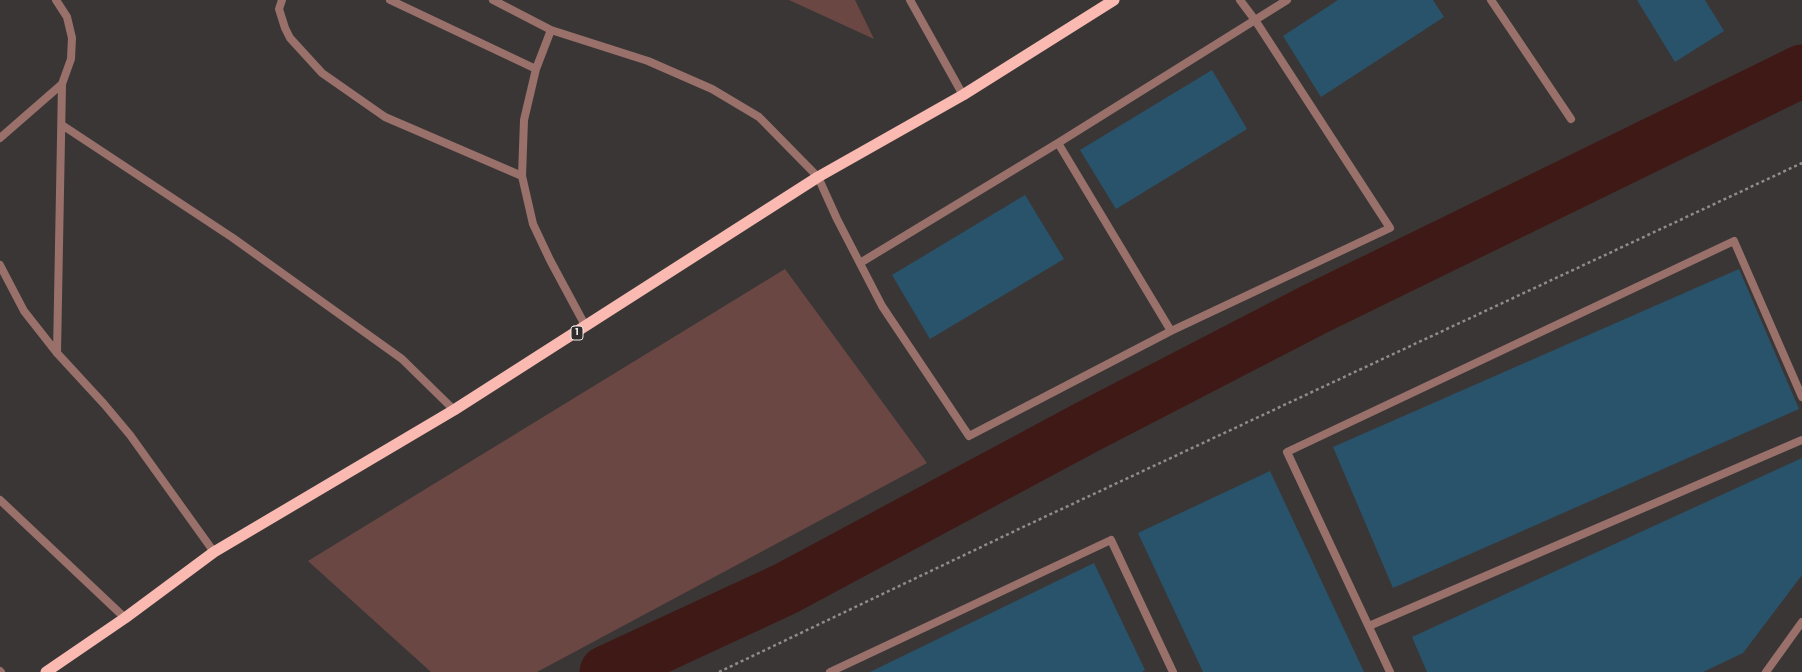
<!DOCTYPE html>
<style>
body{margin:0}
canvas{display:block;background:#3a3636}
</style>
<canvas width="1802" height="672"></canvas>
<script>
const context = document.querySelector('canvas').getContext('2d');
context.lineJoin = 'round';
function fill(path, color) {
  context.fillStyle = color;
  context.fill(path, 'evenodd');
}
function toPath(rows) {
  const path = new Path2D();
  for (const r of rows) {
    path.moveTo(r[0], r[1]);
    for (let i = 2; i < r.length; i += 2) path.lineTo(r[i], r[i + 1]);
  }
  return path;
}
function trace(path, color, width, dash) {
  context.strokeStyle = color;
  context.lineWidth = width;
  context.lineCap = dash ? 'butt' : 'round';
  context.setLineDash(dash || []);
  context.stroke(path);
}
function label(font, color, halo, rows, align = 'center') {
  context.font = font + ' Poppins,sans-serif';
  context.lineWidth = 4;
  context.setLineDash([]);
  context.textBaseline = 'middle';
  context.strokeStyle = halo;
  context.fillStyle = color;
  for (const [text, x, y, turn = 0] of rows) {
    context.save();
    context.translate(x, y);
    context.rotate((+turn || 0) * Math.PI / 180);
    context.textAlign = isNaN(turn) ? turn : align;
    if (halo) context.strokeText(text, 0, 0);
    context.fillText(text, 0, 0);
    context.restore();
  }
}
fill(toPath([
 [789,0,855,0,874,39],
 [785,269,927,463,537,672,431,672,308,561]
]), '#6b4743');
trace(toPath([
 [606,672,785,589,1087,427,1315,309,1802,71]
]), '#3f1915', 53);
fill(toPath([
 [1338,0,1433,0,1444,17,1321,97,1283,36],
 [1637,0,1705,0,1724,31,1675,62],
 [1212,70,1247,129,1116,209,1080,150],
 [1025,195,1064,259,930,339,892,275],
 [1739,269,1799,409,1393,588,1333,447],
 [1802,458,1802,575,1743,653,1703,672,1427,672,1412,637],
 [1270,471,1364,672,1203,672,1138,533],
 [1094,563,1145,670,1142,672,870,672]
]), '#28536a');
trace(toPath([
 [719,672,1021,528,1802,163]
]), '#8f8c8c', 2.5, [3, 3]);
trace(toPath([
 [282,0,279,9,285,28,290,38,322,73,385,117,522,176],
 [390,0,536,69],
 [493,0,551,30],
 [910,0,963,95],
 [1491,0,1571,119],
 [62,125,233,238,402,359,454,410],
 [0,138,62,84,71,59,72,38,67,17,56,0],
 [1058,143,1171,331],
 [860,263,1058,143,1287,0],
 [0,265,24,311,57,353,104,404,130,435,214,552],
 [586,327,550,260,533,224,522,176,524,120,536,69,551,30,648,61,712,89,759,117,818,177,837,219,882,306,969,436,1171,331,1390,228,1255,20,1240,0],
 [57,353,62,84],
 [0,500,125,618]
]), '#9a706a', 8);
trace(toPath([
 [1369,626,1802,440],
 [0,671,1,672],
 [830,672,1111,540,1173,672],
 [1390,672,1287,452,1734,241,1802,397],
 [1766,672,1802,622]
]), '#9a706a', 8);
trace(toPath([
 [46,672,125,618,214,552,454,410,818,177,963,95,1114,0]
]), '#fabab1', 11);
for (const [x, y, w] of [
 [577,333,12]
]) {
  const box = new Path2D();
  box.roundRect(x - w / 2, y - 7, w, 14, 3);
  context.fillStyle = '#302c2c';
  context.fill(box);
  trace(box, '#edebea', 1);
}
label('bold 9px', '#edebea', null, [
 ["1",577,333]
]);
</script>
